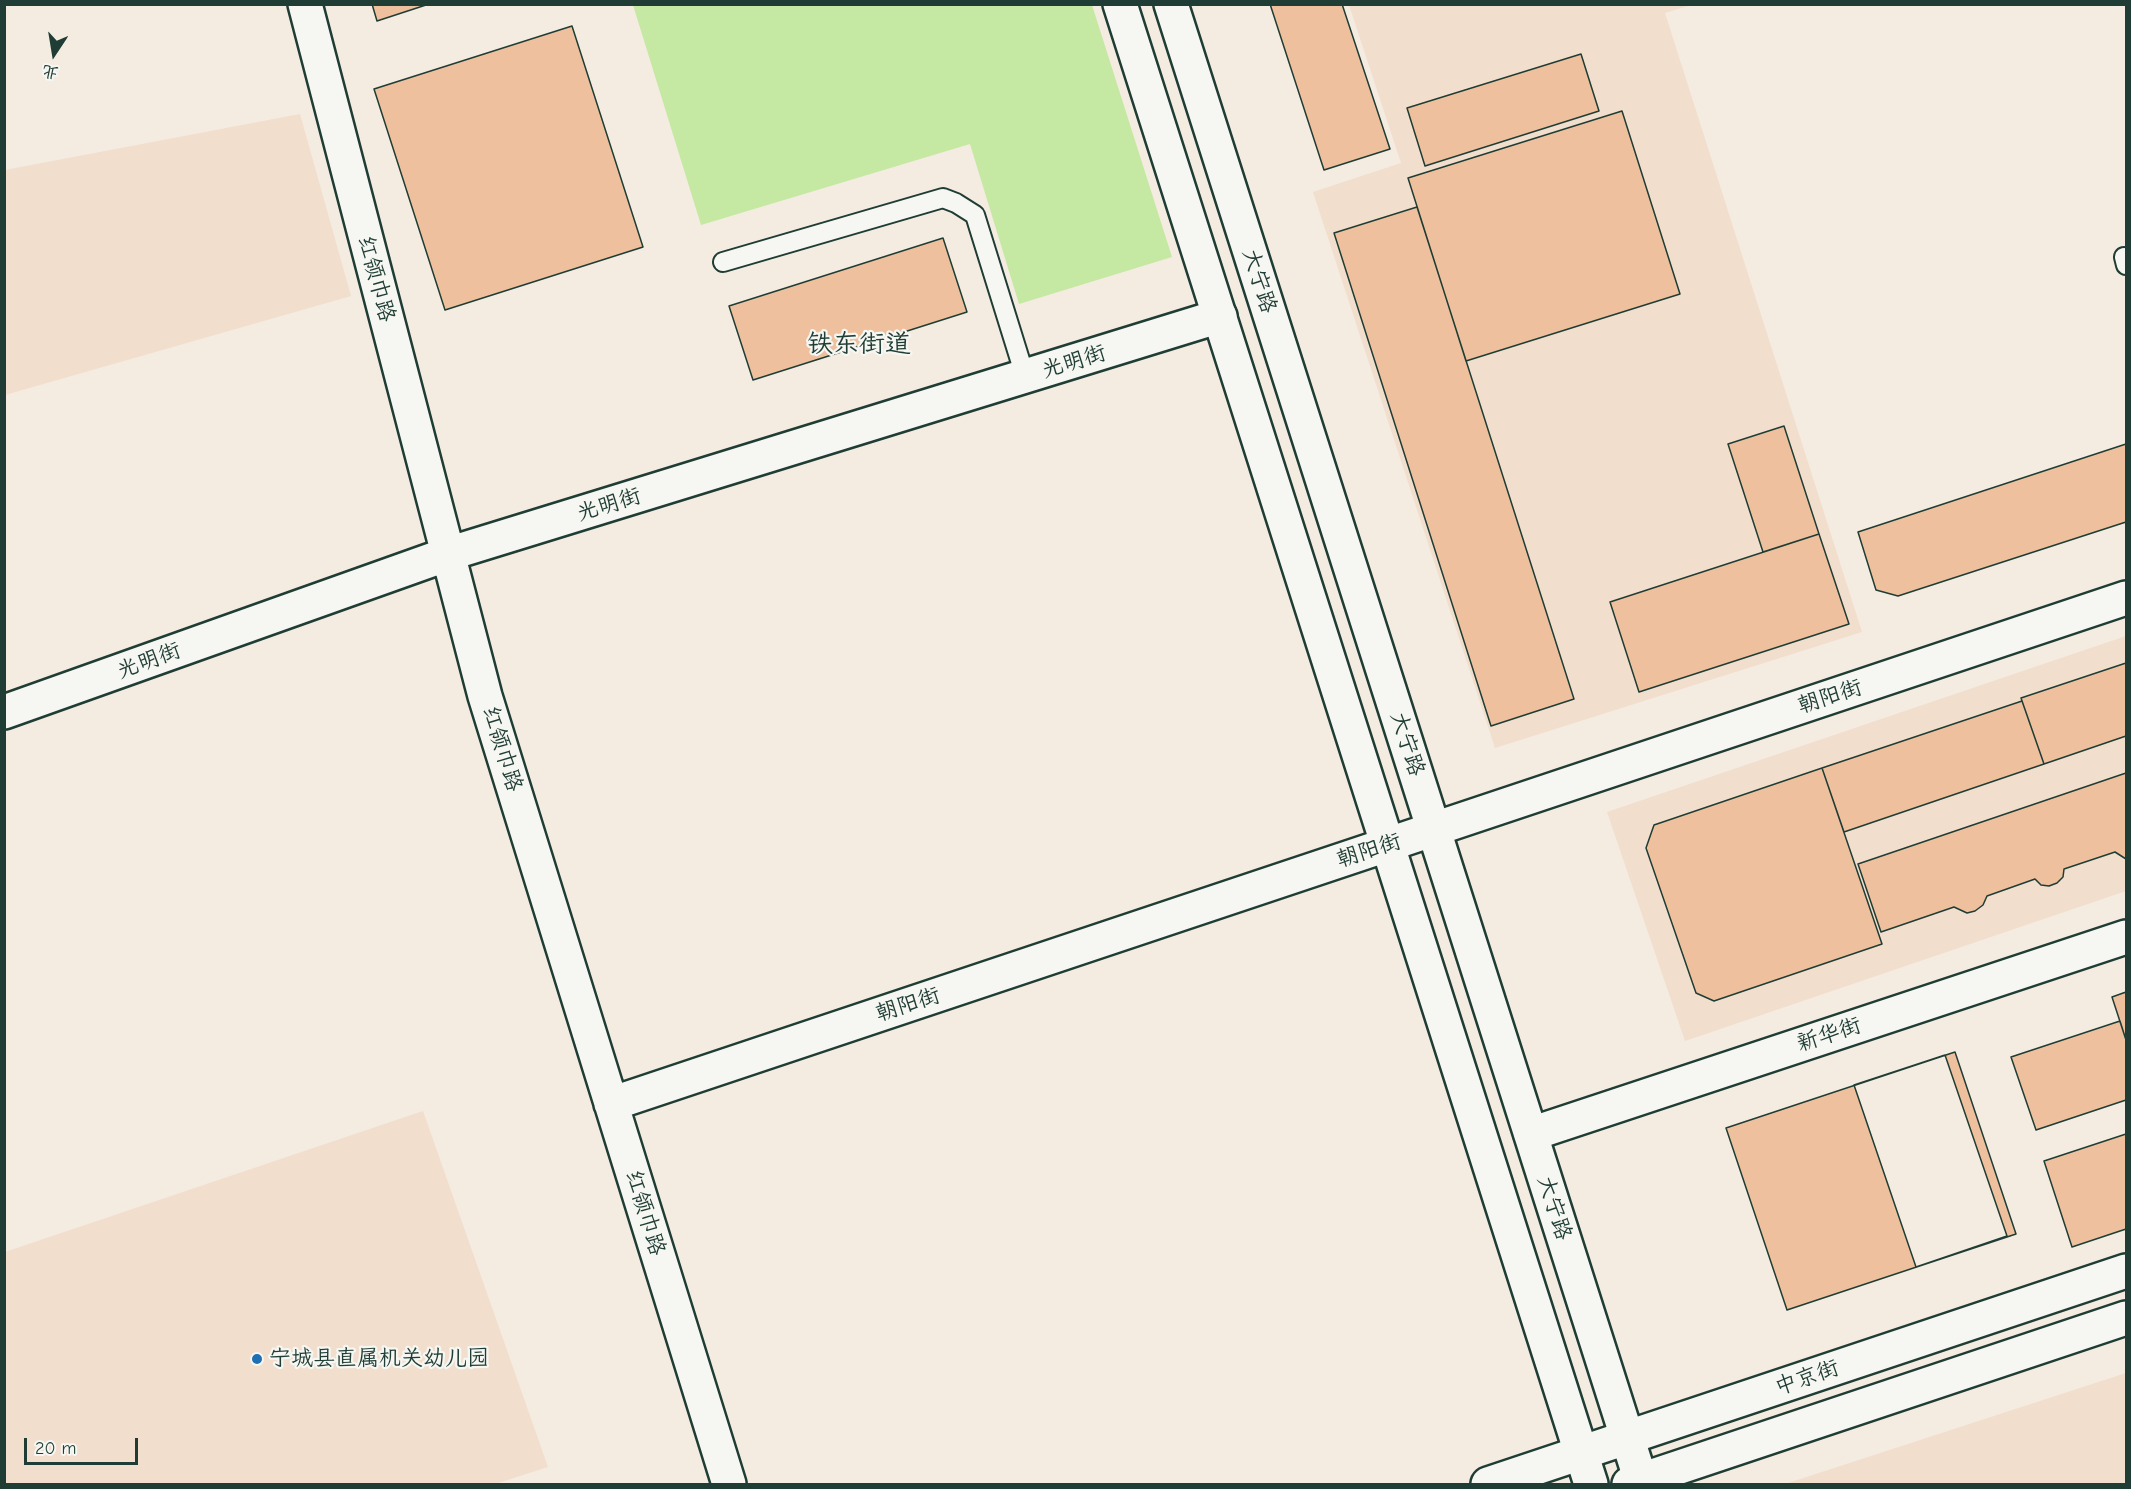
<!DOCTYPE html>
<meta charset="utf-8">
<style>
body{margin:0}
#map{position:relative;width:2131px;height:1489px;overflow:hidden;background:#f4ebe1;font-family:"Comic Neue","LXGW WenKai TC",sans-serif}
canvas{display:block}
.frame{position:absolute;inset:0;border:6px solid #1f3d34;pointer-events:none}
.north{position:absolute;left:24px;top:24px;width:60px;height:60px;-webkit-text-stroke:4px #f6f6f2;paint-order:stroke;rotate:192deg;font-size:16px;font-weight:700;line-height:24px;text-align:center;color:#1f3d34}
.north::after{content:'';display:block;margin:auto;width:21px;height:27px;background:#1f3d34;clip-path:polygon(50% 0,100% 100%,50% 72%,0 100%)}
.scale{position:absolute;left:24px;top:1438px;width:114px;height:27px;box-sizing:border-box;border:3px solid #1f3d34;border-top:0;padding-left:8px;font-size:18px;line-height:21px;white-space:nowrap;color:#1f3d34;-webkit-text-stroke:4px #f6f6f2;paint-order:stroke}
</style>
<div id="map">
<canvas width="2131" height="1489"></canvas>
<div class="frame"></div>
<div class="north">北</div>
<div class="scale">20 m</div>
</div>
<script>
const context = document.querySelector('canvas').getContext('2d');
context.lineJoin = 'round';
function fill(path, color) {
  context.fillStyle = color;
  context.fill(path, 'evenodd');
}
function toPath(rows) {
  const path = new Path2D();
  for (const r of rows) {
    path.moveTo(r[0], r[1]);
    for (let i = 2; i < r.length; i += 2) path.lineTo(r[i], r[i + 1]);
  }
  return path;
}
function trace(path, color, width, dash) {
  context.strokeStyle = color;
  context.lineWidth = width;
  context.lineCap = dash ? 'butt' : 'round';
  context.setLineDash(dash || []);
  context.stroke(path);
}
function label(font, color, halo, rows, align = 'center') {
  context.font = font + ' "Comic Neue","LXGW WenKai TC",sans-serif';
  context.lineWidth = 4.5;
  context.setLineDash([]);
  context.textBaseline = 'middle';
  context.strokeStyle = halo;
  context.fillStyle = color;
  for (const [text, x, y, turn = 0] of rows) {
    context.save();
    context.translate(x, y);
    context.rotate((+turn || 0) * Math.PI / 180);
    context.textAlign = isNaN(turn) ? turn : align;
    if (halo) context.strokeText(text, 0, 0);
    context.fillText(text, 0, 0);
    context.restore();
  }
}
fill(toPath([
 [1349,5,1691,5,1665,13,1862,632,1495,748,1313,192,1401,163],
 [300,114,351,296,5,395,5,170],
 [2126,636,2126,891,1685,1041,1607,812],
 [423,1111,548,1467,495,1484,5,1484,5,1252],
 [2126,1373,2126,1484,1785,1484]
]), '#f2decd');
fill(toPath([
 [633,5,1092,5,1172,257,1019,304,970,144,701,225]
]), '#c5e9a3');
const building = toPath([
 [372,4,429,4,377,21,372,4],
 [1270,4,1342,4,1390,149,1324,170,1270,4],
 [572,26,643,247,445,310,374,89,572,26],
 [1581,54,1599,111,1425,166,1407,108,1581,54],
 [1622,111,1680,294,1466,361,1408,178,1622,111],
 [1417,207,1574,699,1491,726,1334,233,1417,207],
 [943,238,967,312,753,380,729,306,943,238],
 [1784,426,1819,534,1763,552,1728,444,1784,426],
 [2126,444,2126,522,1898,596,1876,590,1858,532,2126,444],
 [1819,534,1849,624,1639,692,1610,602,1819,534],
 [2126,663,2126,736,2044,764,2021,698,2126,663],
 [2022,701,2044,764,1844,832,1822,768,2022,701],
 [1822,768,1882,944,1714,1001,1696,993,1646,848,1654,825,1822,768],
 [2126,773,2126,859,2115,852,2064,869,2063,877,2057,883,2049,886,2041,885,2035,879,1987,896,1983,905,1975,911,1967,913,1954,907,1881,932,1858,864,2126,773],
 [2126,992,2126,1040,2112,997,2126,992],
 [2120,1021,2126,1040,2126,1100,2036,1130,2011,1057,2120,1021],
 [1955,1052,2016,1234,1787,1310,1726,1128,1955,1052],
 [1945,1055,2007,1236,1916,1267,1854,1085,1945,1055],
 [2126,1134,2126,1229,2072,1247,2044,1161,2126,1134]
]);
fill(building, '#eec09e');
trace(building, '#1f3d34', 1.5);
const service = toPath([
 [2124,257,2126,265],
 [723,262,943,198,956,203,975,215,1025,376]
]);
const minor = toPath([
 [305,4,485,696,729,1484],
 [4,712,448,554,1220,316],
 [611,1104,2126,598],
 [1531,1134,2126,937]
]);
const secondary = toPath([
 [1488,1484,2126,1271],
 [1629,1484,2126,1318]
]);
const primary = toPath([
 [1120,4,1591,1484],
 [1171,4,1642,1484]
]);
trace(service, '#1f3d34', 22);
trace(minor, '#1f3d34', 38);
trace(secondary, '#1f3d34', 38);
trace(primary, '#1f3d34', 38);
trace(service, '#f6f6f2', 18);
trace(minor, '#f6f6f2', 33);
trace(secondary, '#f6f6f2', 33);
trace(primary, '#f6f6f2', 33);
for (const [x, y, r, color] of [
 [257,1359,6,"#1f6fb2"]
]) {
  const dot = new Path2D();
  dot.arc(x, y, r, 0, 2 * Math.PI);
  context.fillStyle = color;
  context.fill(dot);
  trace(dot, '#f6f6f2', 2);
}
label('22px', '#1f3d34', '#f6f6f2', [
 ["红领巾路",376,279,75],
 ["大宁路",1259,281,72],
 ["光明街",1074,362,-17],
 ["光明街",609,505,-17],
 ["光明街",149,661,-20],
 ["朝阳街",1830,697,-18],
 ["大宁路",1407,744,72],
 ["红领巾路",502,749,73],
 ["朝阳街",1369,851,-18],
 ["朝阳街",908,1005,-18],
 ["新华街",1829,1035,-18],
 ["大宁路",1554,1208,72],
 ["红领巾路",645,1213,73],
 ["中京街",1807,1378,-19]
]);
label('22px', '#1f3d34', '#f6f6f2', [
 ["宁城县直属机关幼儿园",269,1359]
], 'left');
label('26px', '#1f3d34', '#f6f6f2', [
 ["铁东街道",859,345]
]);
</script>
